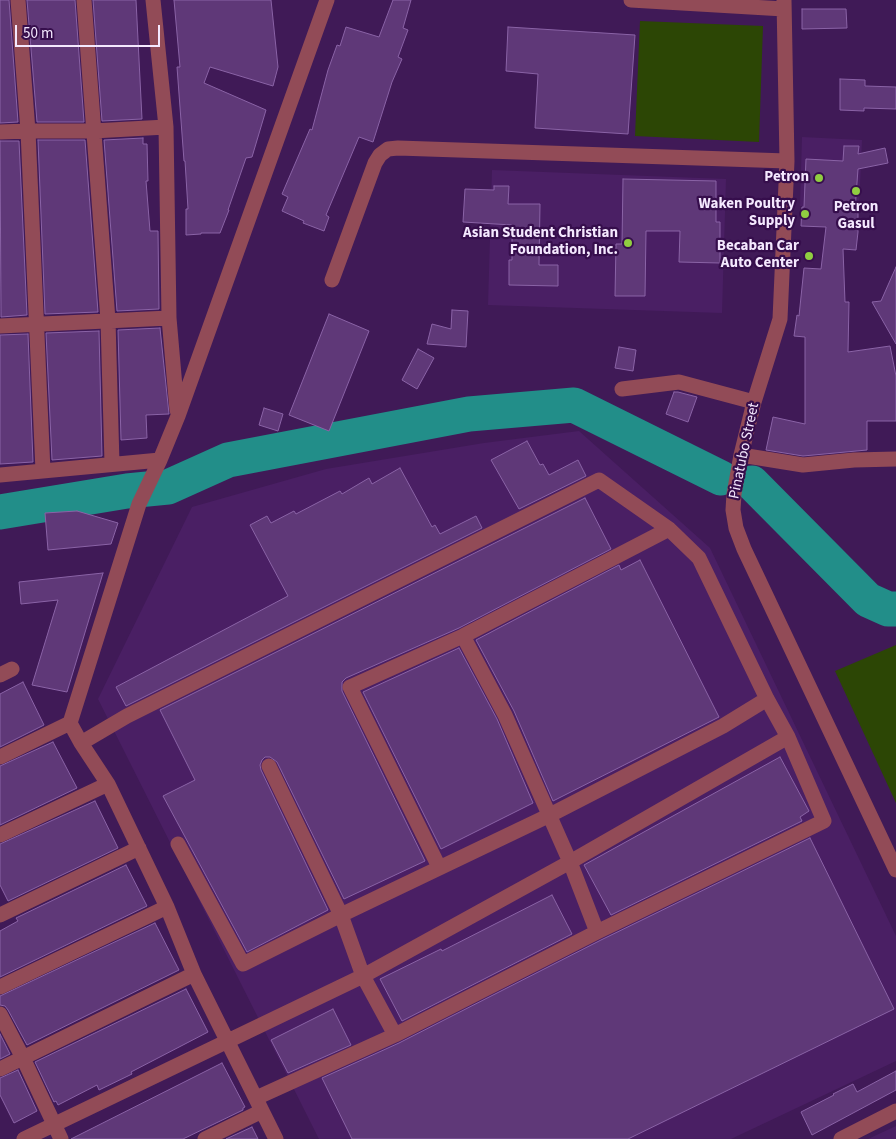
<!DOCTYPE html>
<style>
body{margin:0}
#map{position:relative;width:896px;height:1139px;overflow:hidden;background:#401a57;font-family:"Source Sans 3",sans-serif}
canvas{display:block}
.scale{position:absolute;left:15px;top:25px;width:145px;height:22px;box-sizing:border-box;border:2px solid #f4e8fe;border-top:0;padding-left:6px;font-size:15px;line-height:18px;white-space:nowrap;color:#f4e8fe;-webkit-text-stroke:4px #360e4c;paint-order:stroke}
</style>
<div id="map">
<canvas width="896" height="1139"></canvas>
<div class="scale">50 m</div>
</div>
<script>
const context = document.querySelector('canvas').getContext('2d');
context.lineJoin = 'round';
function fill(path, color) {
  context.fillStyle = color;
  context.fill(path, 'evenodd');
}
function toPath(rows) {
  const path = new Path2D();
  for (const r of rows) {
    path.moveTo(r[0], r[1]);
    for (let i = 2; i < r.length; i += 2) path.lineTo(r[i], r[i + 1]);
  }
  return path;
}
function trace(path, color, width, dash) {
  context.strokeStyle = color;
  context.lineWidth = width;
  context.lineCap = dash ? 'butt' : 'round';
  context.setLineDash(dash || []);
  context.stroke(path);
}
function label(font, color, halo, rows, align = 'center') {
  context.font = font + ' "Source Sans 3",sans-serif';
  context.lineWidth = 4.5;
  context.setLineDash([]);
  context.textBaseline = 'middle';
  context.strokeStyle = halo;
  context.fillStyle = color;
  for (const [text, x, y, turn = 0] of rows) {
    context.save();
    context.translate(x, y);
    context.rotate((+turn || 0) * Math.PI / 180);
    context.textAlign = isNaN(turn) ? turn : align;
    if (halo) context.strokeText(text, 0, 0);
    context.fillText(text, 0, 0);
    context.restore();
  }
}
fill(toPath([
 [802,137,862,140,859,208,800,206],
 [492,170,726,179,722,313,488,305],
 [579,431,710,548,896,936,896,1061,731,1139,319,1139,98,699,192,507,326,469,484,443],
 [896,1126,896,1139,868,1139]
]), '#4a1f64');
fill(toPath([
 [640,21,763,26,759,142,635,136],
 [896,645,896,803,835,671]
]), '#2c4605');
trace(toPath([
 [752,483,868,600,888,609,896,609],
 [0,512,127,491,168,487,228,460,469,414,574,405,721,478]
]), '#228e89', 35);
const building = toPath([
 [0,0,9,0,18,122,0,123,0,0],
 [27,0,75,0,84,122,37,122,27,0],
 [93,0,136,0,142,119,102,121,93,0],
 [174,0,271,0,278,67,273,86,210,67,204,83,266,110,252,157,246,158,228,210,229,210,220,233,201,233,201,234,186,235,186,209,188,209,185,161,184,161,177,67,180,67,174,0],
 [393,0,411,0,403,28,408,30,398,57,402,59,392,82,373,142,359,137,326,215,329,217,324,231,303,223,304,221,282,211,288,197,282,194,310,129,312,130,328,70,337,45,340,46,346,27,379,37,393,0],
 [802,9,846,9,847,28,802,29,802,9],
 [508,27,635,35,628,134,535,128,538,74,506,71,508,27],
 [840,79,865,80,865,86,896,87,896,109,864,108,864,111,840,110,840,79],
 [143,138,143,144,147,144,148,181,146,181,150,231,158,231,159,309,117,311,104,140,143,138],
 [38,140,85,140,98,312,45,314,38,140],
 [0,141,19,141,27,315,1,317,0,141],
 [844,146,859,146,858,154,885,148,888,163,858,169,855,210,858,211,858,232,856,250,843,249,845,302,849,302,848,352,890,346,896,376,896,421,867,421,867,450,803,456,766,450,773,417,805,424,805,337,794,336,797,315,799,316,804,268,821,269,826,227,801,226,802,207,804,207,806,159,843,161,844,146],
 [623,179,716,181,716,222,720,222,720,263,679,262,680,231,646,231,645,296,615,296,616,244,622,244,623,179],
 [494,186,509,186,508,204,540,204,539,265,558,265,558,286,509,285,509,260,512,260,512,225,463,222,465,189,494,190,494,186],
 [896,267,896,344,872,302,881,301,896,267],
 [452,310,468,311,466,347,427,344,432,324,451,329,452,310],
 [329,314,369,331,329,431,289,415,329,314],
 [160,328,169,414,146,415,147,438,121,440,118,330,160,328],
 [99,331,102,456,52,460,46,333,99,331],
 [28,334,33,462,0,464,0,335,28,334],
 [619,347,636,350,633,371,615,368,619,347],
 [418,349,434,358,417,389,402,380,418,349],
 [674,392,678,392,697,397,688,422,666,414,674,392],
 [264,408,283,414,278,431,259,425,264,408],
 [527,441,540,465,543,464,549,475,578,460,586,476,519,509,491,460,527,441],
 [400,468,432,527,435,525,440,534,476,516,482,528,126,706,116,687,288,596,250,525,267,516,271,523,294,511,296,514,340,491,342,494,369,478,372,484,400,468],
 [585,498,611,549,459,628,346,678,342,682,342,691,425,861,344,899,277,762,270,757,265,757,262,760,260,765,261,770,328,910,247,952,163,796,195,780,160,710,585,498],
 [77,511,118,523,111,544,48,550,45,513,77,511],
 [640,560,719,717,553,801,514,711,476,640,619,565,621,570,640,560],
 [103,573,67,692,32,685,58,600,21,604,19,582,103,573],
 [459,648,497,719,533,803,441,849,363,692,459,648],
 [23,682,44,725,0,747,0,694,23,682],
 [53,742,77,788,0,825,0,766,53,742],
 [780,757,809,811,800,817,802,821,611,915,584,865,780,757],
 [95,801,118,848,8,901,0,885,0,844,95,801],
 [810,838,894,1009,628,1139,352,1139,322,1078,399,1043,601,940,810,838],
 [126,865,147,906,0,977,0,931,18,921,16,918,126,865],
 [552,895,572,934,402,1021,380,979,441,949,442,951,552,895],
 [155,923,179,970,27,1045,8,1010,5,1006,0,1005,0,996,155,923],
 [186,989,208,1032,131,1072,132,1074,99,1090,97,1085,58,1105,56,1101,54,1102,35,1062,186,989],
 [333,1009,351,1045,288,1073,271,1040,333,1009],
 [0,1034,10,1054,0,1059,0,1034],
 [222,1063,245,1107,243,1108,243,1110,183,1139,71,1139,222,1063],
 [18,1070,37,1111,14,1123,0,1095,0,1078,18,1070],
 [896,1071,896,1090,812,1135,801,1112,834,1095,833,1094,853,1084,857,1092,896,1071],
 [252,1127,258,1139,226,1139,252,1127]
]);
fill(building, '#5f3878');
trace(building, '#8a63a6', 1);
trace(toPath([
 [18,0,28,131,43,471],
 [84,0,108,320,112,464],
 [153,0,166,127,169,318,177,410],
 [631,0,784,9],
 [784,0,787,161,780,319,754,402,741,455,734,494,733,510,736,528,744,549,896,870],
 [0,132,28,131,93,131,166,127],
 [332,280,375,163,380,155,388,149,398,148,787,161],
 [0,326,169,318],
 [622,389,679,382,754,402],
 [741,455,803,465,854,460,896,459],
 [0,475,160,460],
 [463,636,505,715,570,862,597,932],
 [0,675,12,669],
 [81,743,127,716,599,480,669,529,699,558,767,699,788,737,824,821,597,932,395,1035,256,1098],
 [0,757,70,723],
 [269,766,341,915,363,976,395,1035],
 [0,835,108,784],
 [178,844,243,964,341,915,550,815,723,726,767,699],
 [439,867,350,687,463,636,669,529],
 [0,915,139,848],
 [0,987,167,907],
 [0,1014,23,1058,61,1139],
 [0,1069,194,974],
 [24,1139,363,976,570,862,788,737],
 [205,1139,262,1111],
 [276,1139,194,974,167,907,108,784,81,743,70,723,139,504,160,460,178,416,327,0],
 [841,1139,896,1111]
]), '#924b57', 15);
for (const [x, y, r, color] of [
 [819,178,5,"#90cd41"],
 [856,191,5,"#90cd41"],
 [805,214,5,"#90cd41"],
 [628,243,5,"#90cd41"],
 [809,256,5,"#90cd41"]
]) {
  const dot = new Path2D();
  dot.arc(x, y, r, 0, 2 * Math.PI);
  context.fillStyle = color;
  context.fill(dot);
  trace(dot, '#360e4c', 2);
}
label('bold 15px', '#f4e8fe', '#360e4c', [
 ["Petron",809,178],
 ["Waken Poultry",795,205],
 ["Supply",795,222],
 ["Petron",856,208,"center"],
 ["Gasul",856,225,"center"],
 ["Asian Student Christian",618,234],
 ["Foundation, Inc.",618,251],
 ["Becaban Car",799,247],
 ["Auto Center",799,264]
], 'right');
label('15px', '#f4e8fe', '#360e4c', [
 ["Pinatubo Street",745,451,-78]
]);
</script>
